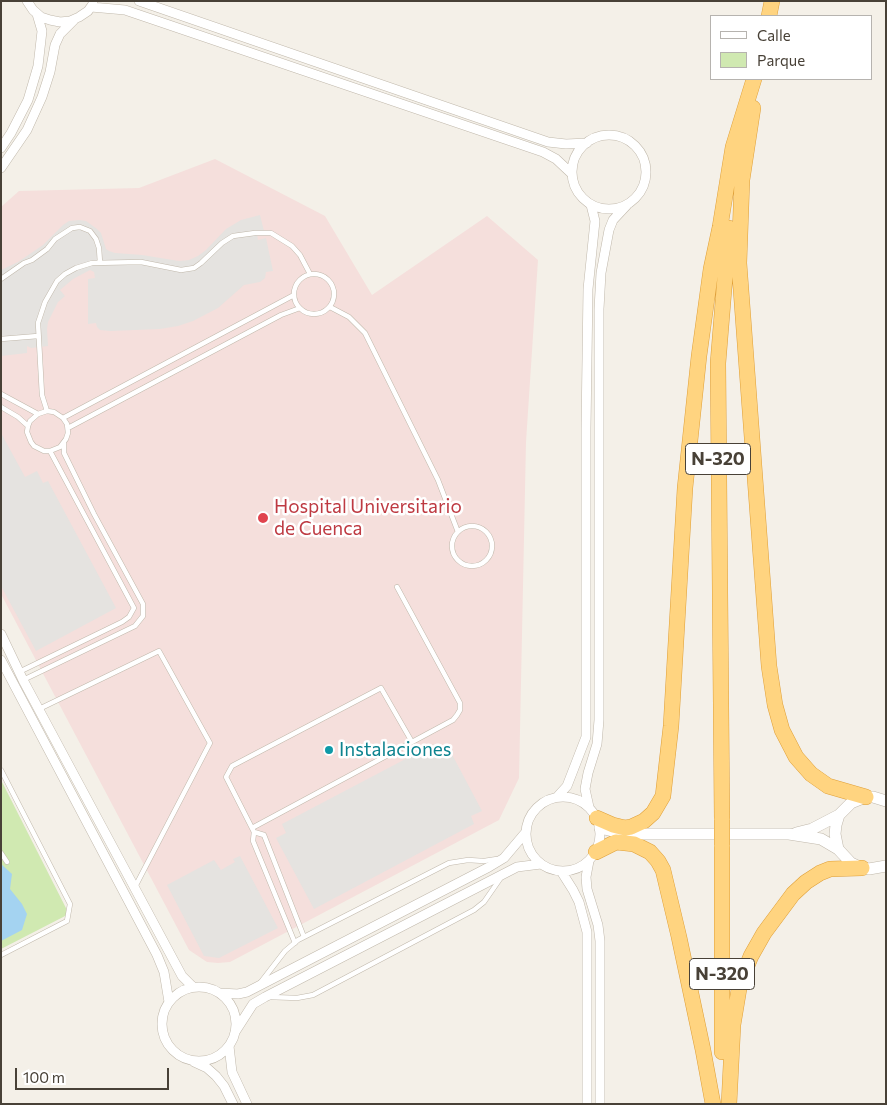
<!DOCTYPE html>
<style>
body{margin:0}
#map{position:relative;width:887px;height:1105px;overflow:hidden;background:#f4f0e8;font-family:Commissioner,sans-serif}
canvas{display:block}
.frame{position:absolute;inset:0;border:2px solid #484137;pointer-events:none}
.legend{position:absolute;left:710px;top:15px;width:162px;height:65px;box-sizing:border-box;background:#fff;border:1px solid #b6b3af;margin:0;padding:6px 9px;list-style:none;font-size:15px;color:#484137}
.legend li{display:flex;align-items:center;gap:10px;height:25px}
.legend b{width:25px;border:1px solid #b6b3af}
.scale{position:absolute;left:15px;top:1068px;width:154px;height:22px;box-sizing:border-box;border:2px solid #484137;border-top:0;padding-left:6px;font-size:15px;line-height:18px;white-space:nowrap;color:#484137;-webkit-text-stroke:4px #fff;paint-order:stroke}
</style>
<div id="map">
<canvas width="887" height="1105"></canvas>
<div class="frame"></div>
<ul class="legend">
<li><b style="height:6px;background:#fff"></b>Calle</li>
<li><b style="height:14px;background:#d0e9b1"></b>Parque</li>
</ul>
<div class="scale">100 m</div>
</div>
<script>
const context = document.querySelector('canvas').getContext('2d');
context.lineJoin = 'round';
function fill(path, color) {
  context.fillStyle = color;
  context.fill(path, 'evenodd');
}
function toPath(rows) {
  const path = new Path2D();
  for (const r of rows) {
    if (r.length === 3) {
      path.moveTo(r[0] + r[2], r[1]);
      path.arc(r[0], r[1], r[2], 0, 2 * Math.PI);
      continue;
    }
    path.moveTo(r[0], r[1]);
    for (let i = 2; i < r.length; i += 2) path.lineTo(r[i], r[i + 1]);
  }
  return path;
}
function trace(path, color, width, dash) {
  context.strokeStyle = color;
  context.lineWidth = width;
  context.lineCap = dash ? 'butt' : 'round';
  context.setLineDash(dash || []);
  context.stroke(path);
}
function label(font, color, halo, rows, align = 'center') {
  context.font = font + ' Commissioner,sans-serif';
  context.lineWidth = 5;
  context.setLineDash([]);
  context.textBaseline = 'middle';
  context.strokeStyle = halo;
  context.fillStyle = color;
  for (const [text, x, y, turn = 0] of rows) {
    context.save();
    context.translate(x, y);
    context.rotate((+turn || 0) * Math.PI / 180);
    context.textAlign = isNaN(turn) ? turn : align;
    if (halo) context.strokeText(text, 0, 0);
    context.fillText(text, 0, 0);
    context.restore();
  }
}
fill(toPath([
 [215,159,325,216,372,295,487,216,538,260,526,442,519,778,499,820,230,962,218,963,207,962,189,950,1,594,1,207,19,191,139,188]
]), '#f5dfdc');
fill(toPath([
 [1,780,69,914,1,949]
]), '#d0e9b1');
fill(toPath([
 [260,215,264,231,257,234,258,240,266,238,273,271,266,272,265,278,260,282,244,285,218,308,193,321,178,326,160,329,110,331,100,330,97,327,96,323,88,324,88,279,95,278,94,272,90,270,73,279,60,290,65,296,58,302,48,322,47,329,48,346,31,348,27,346,27,353,1,356,1,270,18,262,43,245,63,225,69,221,79,220,86,221,97,229,101,233,106,249,109,251,115,253,142,255,179,261,189,260,198,256,206,250,226,229,241,220],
 [1,433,25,477,37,471,43,483,48,481,116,608,36,651,1,586],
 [434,744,438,750,447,745,482,811,471,816,474,824,314,909,276,838,286,833,282,824],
 [240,856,278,928,219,958,204,956,167,885,214,860,221,870,235,862,233,859]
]), '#e5e3e0');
fill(toPath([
 [1,864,12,874,10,889,22,904,27,914,22,930,1,941]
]), '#a4d3f1');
const service = toPath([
 [314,294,20],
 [1,279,24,263,32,260,47,249,55,239,72,228,80,227,90,231,96,239,99,248,100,263],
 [330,307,349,317,365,333,438,480,458,532],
 [1,339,38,336],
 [1,394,38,414,47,411,54,412,63,418,67,424,68,433,66,439,60,447,50,451,44,451,34,446,31,442,27,432,28,426,30,421,38,414],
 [1,407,18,417,28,426],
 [47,411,42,395,38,323,45,302,57,281,65,274,76,268,92,263,141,262,181,270,194,268,201,263,222,243,233,236,255,233,271,233,292,246,300,255,310,274],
 [63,418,294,295],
 [68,428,281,315,300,308],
 [472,546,20],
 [19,672,122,622,129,617,134,608,50,451],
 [23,680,135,626,143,616,143,604,94,514,64,453,64,443],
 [39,709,159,651,210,743,135,887],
 [1,770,70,904,67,921,1,955],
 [252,828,453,720,457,715,460,710,460,703,397,587],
 [254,832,226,777,232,766,381,688,412,742],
 [1,853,7,862],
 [295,943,253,841,254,832,264,835,304,937],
 [261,982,285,951,298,940,449,863,468,860,484,861,497,859],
 [269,997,297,998,313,995,474,910,484,902,500,879]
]);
const minor = toPath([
 [27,1,33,10,41,17,50,20,60,22,70,21,79,17,88,11,93,4],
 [139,1,548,142,566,144,587,143],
 [91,7,125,10,543,152,556,159,572,174],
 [609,172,37],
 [1,148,11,133,28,100,38,66,42,31,37,14],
 [1,168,27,130,42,97,50,72,55,45,60,34,74,20],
 [1,634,23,680,182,976,193,987],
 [1,660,157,955,164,972,169,1002],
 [563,834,37],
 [557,797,567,786,586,737,586,428,588,289,595,221,591,205],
 [589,807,585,789,588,773,597,744,599,720,599,309,601,273,609,230,613,220,627,205],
 [589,861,586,877,587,889,598,925,600,941,600,1104],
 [561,871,573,890,579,902,587,932,587,1104],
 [199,1024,37],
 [220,993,238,994,247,992,489,867,504,858,526,832],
 [235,1032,253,1004,265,997,517,867,541,864],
 [229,1046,232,1072,247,1104],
 [194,1062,207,1068,216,1076,224,1086,233,1104]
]);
const tertiary = toPath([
 [886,801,873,797,866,797,851,803,839,815,836,825,835,834,838,849,851,863,862,868,869,869,886,866],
 [600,828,625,834,789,834,821,839,838,849],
 [796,833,812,829,839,815]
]);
const trunk = toPath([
 [769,16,772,1],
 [753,108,742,180,739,263,769,666,775,705,782,730,796,757,811,774,828,786,866,797],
 [597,818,613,825,625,828,631,827,644,821,653,813,663,796,671,726,685,488,699,356,711,269,720,227,733,147,754,79],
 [722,820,718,363,729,228],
 [722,845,722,1052],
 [596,852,616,842,634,844,650,852,658,861,663,870,679,937,703,1050,713,1104],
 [729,1104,733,1025,740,983,751,956,764,933,793,894,806,882,820,873,830,869,862,868]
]);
trace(service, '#c0b8ab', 5.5);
trace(minor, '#c0b8ab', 10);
trace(tertiary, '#c0b8ab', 12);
trace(trunk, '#df9f37', 16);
trace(service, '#fff', 4.5);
trace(minor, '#fff', 9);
trace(tertiary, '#fff', 11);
trace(trunk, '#ffd480', 15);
const trunkBridge = toPath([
 [722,845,722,820]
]);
trace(trunkBridge, '#df9f37', 16, []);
trace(trunkBridge, '#ffd480', 15);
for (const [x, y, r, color] of [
 [263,518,6,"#e0444e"],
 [329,750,5,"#0f9aa8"]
]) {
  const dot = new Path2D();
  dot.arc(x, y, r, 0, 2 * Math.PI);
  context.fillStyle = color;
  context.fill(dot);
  trace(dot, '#fff', 2);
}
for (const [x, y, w] of [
 [718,459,65],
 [722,974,65]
]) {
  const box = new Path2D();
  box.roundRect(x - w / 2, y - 15.5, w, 31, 4);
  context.fillStyle = '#fff';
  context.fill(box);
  trace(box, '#484137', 1);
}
label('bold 18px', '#484137', null, [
 ["N-320",718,459],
 ["N-320",722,974]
]);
label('19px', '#be3a42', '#fff', [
 ["Hospital Universitario",274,507],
 ["de Cuenca",274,529]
], 'left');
label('19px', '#0d838f', '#fff', [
 ["Instalaciones",339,750]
], 'left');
</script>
